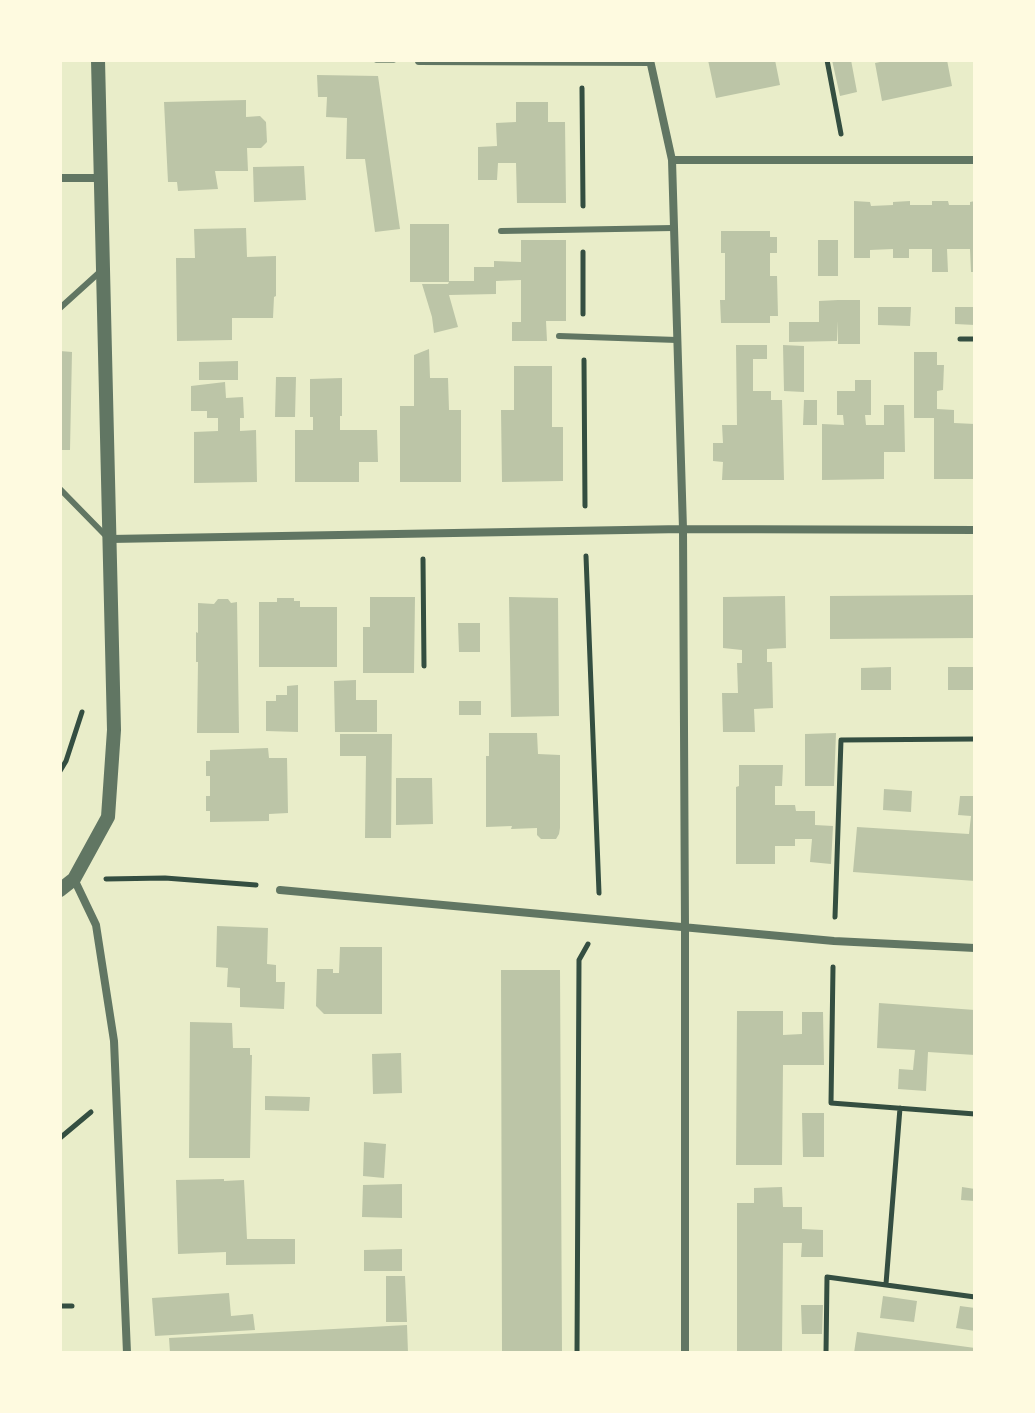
<!DOCTYPE html>
<style>
body{margin:0}
#map{position:relative;width:1035px;height:1413px;overflow:hidden;background:#e9edc9;font-family:"Titillium Web",sans-serif}
canvas{display:block}
.frame{position:absolute;inset:0;border:62px solid #fefae0;pointer-events:none}
</style>
<div id="map">
<canvas width="1035" height="1413"></canvas>
<div class="frame"></div>
</div>
<script>
const context = document.querySelector('canvas').getContext('2d');
context.lineJoin = 'round';
function fill(path, color) {
  context.fillStyle = color;
  context.fill(path, 'evenodd');
}
function toPath(rows) {
  const path = new Path2D();
  for (const r of rows) {
    path.moveTo(r[0], r[1]);
    for (let i = 2; i < r.length; i += 2) path.lineTo(r[i], r[i + 1]);
  }
  return path;
}
function trace(path, color, width, dash) {
  context.strokeStyle = color;
  context.lineWidth = width;
  context.lineCap = dash ? 'butt' : 'round';
  context.setLineDash(dash || []);
  context.stroke(path);
}
fill(toPath([
 [708,60,775,60,780,85,716,98],
 [832,60,851,60,857,92,840,96],
 [890,60,947,60,952,86,882,101,875,63],
 [317,75,378,76,400,229,375,232,365,159,346,159,347,118,326,117,327,97,318,97],
 [246,100,246,117,260,116,266,122,267,142,261,148,247,148,248,171,215,171,218,189,178,191,177,182,168,182,164,102],
 [516,102,548,102,548,122,565,122,566,203,517,203,516,163,498,163,497,180,478,180,478,147,497,146,496,123,516,122],
 [304,166,306,200,254,202,253,167],
 [854,201,870,202,871,206,893,205,893,202,910,201,910,205,932,205,932,201,948,201,949,205,970,205,970,202,975,201,975,272,971,272,970,249,947,249,948,272,932,272,932,249,909,249,909,258,893,258,893,249,870,250,870,258,854,258],
 [410,224,449,224,449,281,474,281,474,267,494,267,494,261,521,262,521,240,566,240,566,321,546,321,547,341,512,341,512,322,521,322,521,280,496,281,496,294,449,295,458,327,434,333,432,317,422,284,448,284,449,282,410,282],
 [246,228,247,257,276,256,276,296,274,297,273,318,232,318,232,340,177,341,176,258,195,258,194,229],
 [721,231,770,231,770,237,777,237,777,253,770,253,770,276,777,276,778,316,770,316,770,323,721,323,720,300,725,300,725,253,721,253],
 [818,240,838,240,838,276,818,276],
 [838,300,860,300,860,344,838,344,838,321,837,341,789,342,789,322,819,322,819,301],
 [878,307,911,307,910,326,878,325],
 [955,307,975,307,975,325,955,324],
 [736,345,767,345,767,359,753,359,753,391,771,391,771,400,782,400,784,480,722,480,723,462,713,461,713,443,723,443,722,425,737,425],
 [783,345,804,346,804,392,784,391],
 [429,349,430,378,448,378,449,410,461,410,461,482,400,482,400,406,414,406,414,355],
 [60,351,72,352,70,450,60,450],
 [914,352,937,352,937,365,944,365,943,390,937,391,937,409,954,410,954,423,975,424,975,479,934,479,934,418,914,418],
 [238,361,238,380,199,380,199,362],
 [514,366,552,366,552,427,563,427,563,481,502,482,501,410,514,410],
 [276,377,296,377,295,417,275,417],
 [342,378,342,416,340,416,340,430,377,430,378,462,359,462,359,482,295,482,295,430,313,430,313,417,310,417,310,379],
 [855,380,871,380,871,415,865,415,866,425,884,425,884,405,904,405,905,452,884,452,884,479,822,480,822,424,844,425,843,415,837,415,837,391,855,391],
 [225,382,226,398,243,397,244,418,240,418,240,431,256,430,257,482,194,483,194,432,218,431,218,418,207,418,207,411,191,411,191,386],
 [804,400,817,400,817,425,803,425],
 [975,595,975,638,830,639,830,596],
 [785,596,786,648,767,649,767,662,772,662,773,708,754,709,755,732,723,732,722,693,738,693,737,663,742,663,742,650,723,648,723,597],
 [370,597,415,597,414,673,363,673,363,627,370,627],
 [509,597,558,598,559,716,511,717],
 [277,598,294,598,294,601,300,601,300,607,337,607,337,667,259,667,259,602,277,602],
 [218,599,228,599,231,603,237,602,239,733,197,733,198,662,196,662,196,632,198,633,198,603,214,604],
 [458,623,480,623,480,652,459,652],
 [891,667,891,690,861,690,861,668],
 [948,667,975,667,975,690,948,690],
 [356,680,356,700,377,700,377,732,335,732,334,681],
 [298,685,298,732,266,731,266,701,276,701,276,695,287,695,287,686],
 [459,701,481,701,481,715,459,715],
 [489,733,537,733,538,754,560,755,560,828,559,834,556,839,541,839,537,835,537,828,511,829,512,826,486,827,486,756,489,756],
 [836,733,834,786,805,786,805,734],
 [340,734,392,734,391,838,365,838,366,756,340,756],
 [268,748,269,758,287,758,288,813,269,814,269,821,210,822,210,811,206,811,206,796,210,796,210,776,206,776,206,761,210,761,210,750],
 [739,765,783,765,782,786,775,786,775,805,795,805,796,811,815,811,815,825,833,826,831,864,810,862,812,839,795,839,795,846,775,846,775,864,736,864,736,787,739,786],
 [396,778,432,778,433,824,396,825],
 [884,789,912,791,911,812,883,810],
 [960,796,975,796,975,881,853,872,857,827,969,834,971,816,958,815],
 [217,926,268,928,267,964,276,965,276,982,285,982,284,1009,240,1007,240,988,227,987,228,968,216,967],
 [340,947,382,947,382,1014,324,1014,316,1006,317,969,333,969,333,973,339,973],
 [501,970,560,970,562,1353,502,1353],
 [879,1003,975,1010,975,1055,928,1052,926,1091,898,1089,899,1069,913,1070,915,1050,877,1048],
 [737,1011,783,1011,783,1035,802,1034,802,1012,823,1012,824,1065,783,1065,782,1165,736,1165],
 [190,1022,232,1023,233,1048,250,1048,250,1055,252,1055,250,1158,189,1158],
 [401,1053,402,1093,373,1094,372,1054],
 [265,1096,310,1097,309,1111,265,1110],
 [802,1113,824,1113,824,1157,803,1157],
 [364,1142,386,1144,384,1178,363,1176],
 [224,1179,224,1181,244,1180,247,1239,295,1239,295,1264,226,1265,226,1252,178,1254,176,1180],
 [402,1184,402,1218,362,1217,363,1185],
 [782,1187,783,1207,802,1207,802,1229,823,1230,823,1257,801,1257,802,1243,783,1243,782,1353,737,1353,737,1203,754,1203,754,1188],
 [962,1187,975,1189,975,1201,961,1200],
 [402,1249,402,1271,364,1271,364,1250],
 [386,1276,405,1276,407,1322,386,1322],
 [229,1293,231,1316,253,1314,255,1330,155,1336,152,1298],
 [883,1296,917,1301,914,1322,880,1318],
 [801,1305,823,1305,822,1334,802,1334],
 [960,1306,975,1308,975,1331,956,1328],
 [407,1325,408,1353,170,1353,169,1338],
 [857,1332,975,1348,975,1353,854,1353]
]), '#bcc5a7');
trace(toPath([
 [376,60,394,60],
 [827,60,841,134],
 [582,88,583,206],
 [583,252,583,314],
 [960,339,975,339],
 [584,360,585,506],
 [586,556,599,893],
 [423,559,424,666],
 [60,771,66,761,82,712],
 [106,879,165,878,256,885],
 [835,917,841,740,975,739],
 [833,967,831,1103,975,1114],
 [60,1138,91,1112],
 [886,1284,900,1108],
 [60,1306,72,1306],
 [577,1353,579,960,588,944],
 [826,1353,827,1277,975,1297]
]), '#344e41', 5);
trace(toPath([
 [501,231,673,228],
 [60,308,102,270],
 [559,336,677,340],
 [60,489,108,538]
]), '#617663', 6);
trace(toPath([
 [650,60,672,160,683,529,685,928,685,1353],
 [419,61,650,62],
 [672,160,975,160],
 [60,178,102,178],
 [110,539,683,529,975,530],
 [74,879,96,925,114,1041,127,1353],
 [280,890,834,941,975,948]
]), '#617663', 8);
trace(toPath([
 [60,890,74,879,108,817,114,730,98,60]
]), '#617663', 14);
</script>
